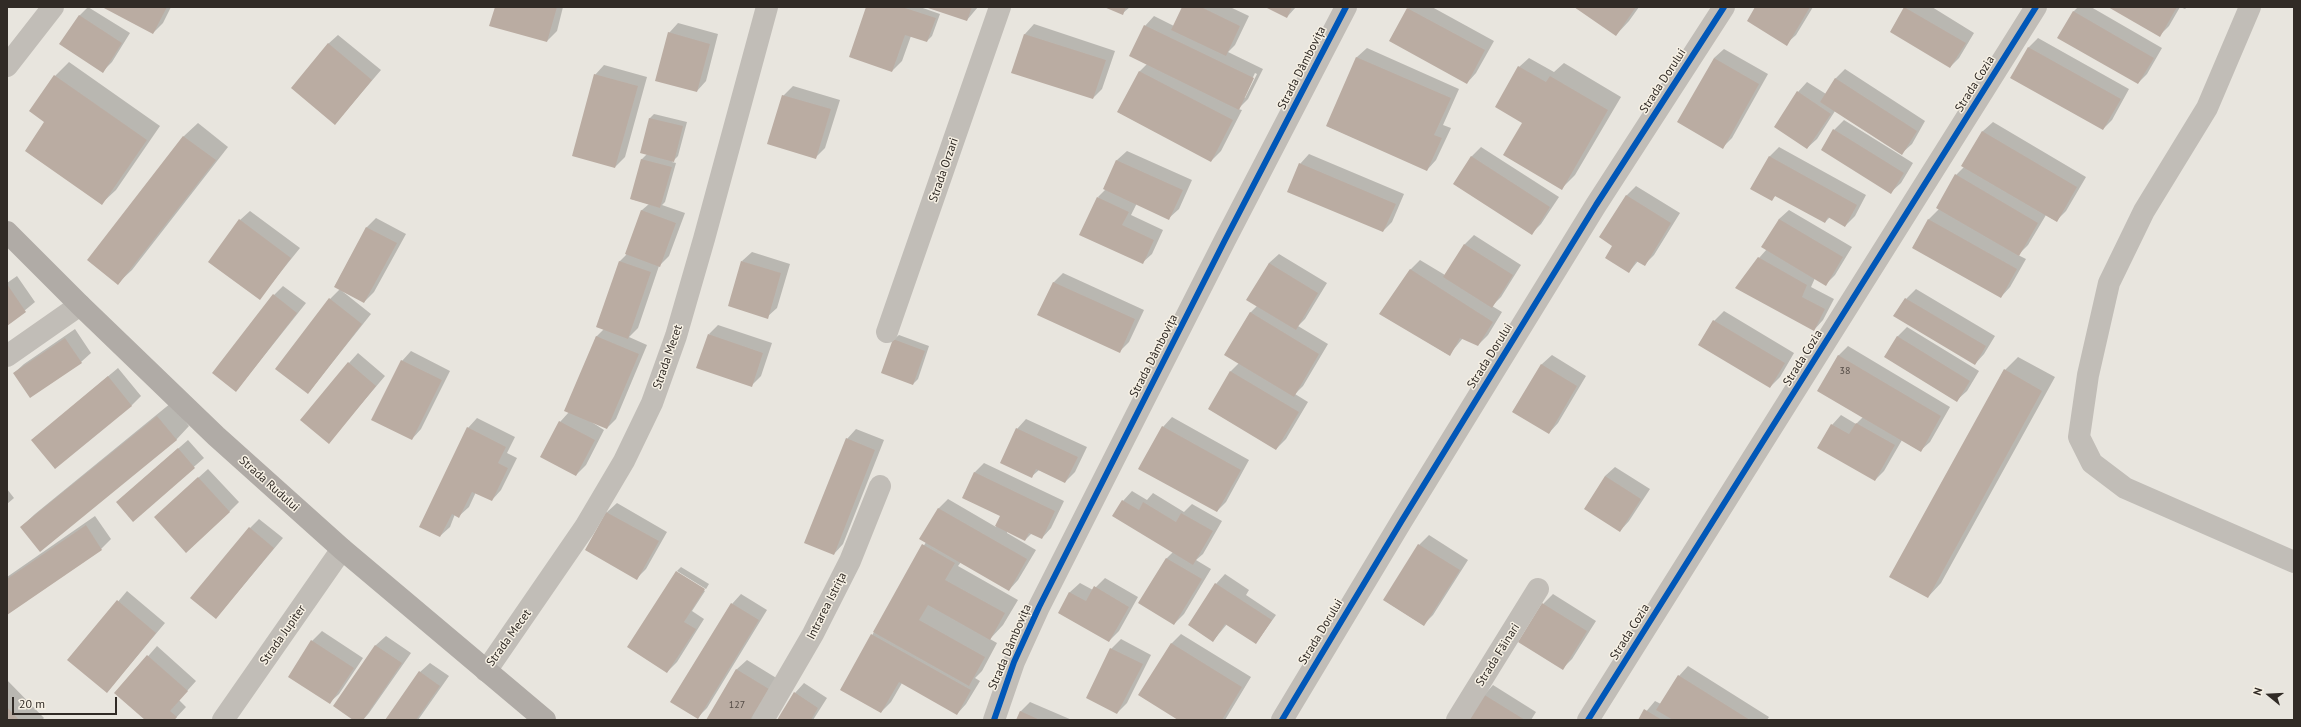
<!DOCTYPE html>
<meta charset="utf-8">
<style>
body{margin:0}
#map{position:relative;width:2301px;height:727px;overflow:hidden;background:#e8e5de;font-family:"PT Sans",sans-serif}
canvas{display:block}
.frame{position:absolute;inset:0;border:8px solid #312b26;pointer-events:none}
.north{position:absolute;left:2249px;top:675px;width:40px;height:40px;-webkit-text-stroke:3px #f6f0e4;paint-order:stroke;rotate:288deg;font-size:11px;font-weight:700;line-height:16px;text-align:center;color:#312b26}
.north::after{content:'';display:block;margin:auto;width:14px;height:18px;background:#312b26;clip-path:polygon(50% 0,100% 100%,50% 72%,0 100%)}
.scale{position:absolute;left:12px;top:697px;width:105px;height:18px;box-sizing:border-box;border:2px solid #312b26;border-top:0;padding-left:5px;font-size:12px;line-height:14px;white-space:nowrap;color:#312b26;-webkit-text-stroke:3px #f6f0e4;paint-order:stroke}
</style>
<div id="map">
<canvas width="2301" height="727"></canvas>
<div class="frame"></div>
<div class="north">N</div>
<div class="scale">20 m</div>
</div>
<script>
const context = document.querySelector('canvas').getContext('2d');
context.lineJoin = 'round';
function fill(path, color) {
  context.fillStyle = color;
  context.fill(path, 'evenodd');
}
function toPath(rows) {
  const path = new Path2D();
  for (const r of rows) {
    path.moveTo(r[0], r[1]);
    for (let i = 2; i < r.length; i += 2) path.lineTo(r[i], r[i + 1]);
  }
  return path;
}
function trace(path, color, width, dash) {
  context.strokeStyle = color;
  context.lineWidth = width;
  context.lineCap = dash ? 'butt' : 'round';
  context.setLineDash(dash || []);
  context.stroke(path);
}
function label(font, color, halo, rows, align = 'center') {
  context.font = font + ' "PT Sans",sans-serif';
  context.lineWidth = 3;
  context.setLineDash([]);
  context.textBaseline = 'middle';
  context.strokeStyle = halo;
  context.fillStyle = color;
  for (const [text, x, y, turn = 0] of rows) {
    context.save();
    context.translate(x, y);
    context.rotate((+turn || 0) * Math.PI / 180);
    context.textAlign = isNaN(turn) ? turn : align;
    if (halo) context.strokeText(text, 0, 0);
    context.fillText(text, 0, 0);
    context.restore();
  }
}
fill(toPath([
 [88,7,130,33,112,62,103,71,79,16],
 [104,7,171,7,163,23,153,33],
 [496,7,563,7,557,31,547,41],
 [867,7,920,7,940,14,932,36,927,41,911,36,902,61,892,71],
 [927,7,978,7,967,20],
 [1106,7,1130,7,1123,13],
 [1183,7,1230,7,1249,16,1235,45,1228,52,1263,69,1248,99,1238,109,1242,110,1221,151,1211,161,1118,112,1140,71,1147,64,1145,26,1154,16,1174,26],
 [1255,73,1257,74,1245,98,1243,98],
 [1267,7,1296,7,1287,17],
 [1409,7,1432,7,1494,41,1476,73,1467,83,1390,40],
 [1576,7,1639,7,1629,21,1616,35],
 [1757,7,1813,7,1796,35,1786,44],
 [1905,7,1932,7,1974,33,1959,58,1950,67,1891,31],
 [2078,7,2091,7,2162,48,2147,74,2138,83,2073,12],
 [2110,7,2180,7,2169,26,2160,35],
 [2180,7,2187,7,2185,9],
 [678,23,718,34,706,81,697,91,669,33],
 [1034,24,1115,51,1102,89,1093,98,1012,72,1025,34],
 [338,35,381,70,335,124,328,44],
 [2038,38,2129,89,2112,120,2103,129,2012,78,2029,47],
 [1367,48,1459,89,1443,125,1451,128,1436,160,1427,170,1327,126,1357,57],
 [1724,49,1768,74,1732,138,1723,147,1714,58],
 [1529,58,1554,72,1564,63,1621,97,1575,175,1562,188,1523,123,1519,67],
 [69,62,160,126,116,190,102,203,46,122,30,111,55,76],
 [604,65,647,77,625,157,615,167,595,75],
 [1845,69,1925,121,1912,144,1902,153,1835,111,1817,139,1807,148,1798,92,1807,82,1826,94,1835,79],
 [793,86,840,100,825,148,816,157,783,96],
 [654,114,687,122,678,156,672,162,676,163,665,202,662,205,685,213,669,256,659,266,638,328,629,337,647,345,616,419,607,428,590,421,604,430,586,465,576,475,560,422,569,412,596,337,604,329,597,327,620,261,626,255,642,210,649,204,631,199,642,159,647,154,650,118],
 [1844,120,1913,163,1901,183,1891,192,1834,130],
 [1993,122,2086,177,2066,211,2056,221,2046,215,2028,245,2018,255,2026,259,2010,287,2001,297,1913,247,1929,219,1939,209,1956,175,1965,166,1963,165,1983,131],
 [198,123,228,147,132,270,118,283,88,260,184,136],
 [1481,147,1559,197,1541,224,1532,233,1454,184,1472,156],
 [1779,147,1866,195,1855,216,1845,226,1830,217,1825,222,1776,195,1772,199,1752,188,1770,156],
 [1127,151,1192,180,1179,209,1169,218,1137,203,1131,215,1163,230,1152,254,1142,263,1098,197,1106,189,1104,188,1117,160],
 [1309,154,1404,194,1392,222,1383,231,1300,164],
 [1636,186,1680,213,1654,255,1644,265,1638,261,1629,272,1614,246,1600,237,1627,195],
 [1789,210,1852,247,1835,275,1826,284,1815,278,1811,287,1834,299,1823,320,1814,330,1759,258,1767,249,1779,219],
 [250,211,300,248,259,299,240,220],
 [376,218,406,234,374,292,364,302,342,291,371,314,308,393,330,299,340,289,335,286,367,227],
 [1474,235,1521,265,1501,297,1492,306,1502,312,1488,335,1478,345,1463,338,1449,355,1381,314,1411,269,1420,260,1445,275,1465,244],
 [752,252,790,264,777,308,767,317,742,261],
 [1279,254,1327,283,1305,319,1298,326,1328,344,1303,386,1295,394,1308,402,1286,439,1276,449,1209,409,1231,371,1239,363,1250,313,1257,306,1269,263],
 [1063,273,1144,310,1129,342,1120,351,1053,283],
 [17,276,35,302,7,325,7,283],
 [283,286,306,303,236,391,274,295],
 [1916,289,1995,336,1984,354,1975,364,1906,299],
 [1724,311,1794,353,1780,377,1770,387,1714,321],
 [718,325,772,343,761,376,751,386,709,334],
 [1907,327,1979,371,1967,391,1957,400,1897,337],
 [75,329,91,353,81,362,14,373,24,364],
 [899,335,929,346,918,379,913,384,894,339],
 [1848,346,1950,407,1930,442,1920,451,1902,440,1884,471,1875,480,1832,425,1841,415,1856,424,1863,417,1838,356],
 [411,351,450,371,421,429,412,439,402,361],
 [358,353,385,376,329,442,349,363],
 [1552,355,1586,376,1558,423,1549,433,1513,412,1542,364],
 [2018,357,2055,377,1941,583,1928,597,2005,370],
 [118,368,141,396,131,406,32,440],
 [171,403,189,426,176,440,21,527,35,514],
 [1172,417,1249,460,1226,502,1217,511,1163,427],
 [477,418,515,437,507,453,517,458,501,490,492,500,476,492,469,507,459,516,455,514,450,527,440,536,468,428],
 [1026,419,1087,447,1075,472,1065,482,1039,470,1031,477,1017,429],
 [856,429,884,440,843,544,834,554,847,439],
 [188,440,204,458,133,520,117,502],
 [984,463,1064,501,1051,528,1042,538,1032,533,1025,540,1007,531,1007,533,1036,550,1018,580,1009,590,961,562,958,566,1018,600,1003,625,990,639,997,643,982,671,975,678,980,681,966,704,957,714,902,683,891,702,881,712,841,689,926,542,921,539,939,508,948,499,996,527,1002,516,974,473],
 [1615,467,1650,489,1629,521,1620,531,1605,476],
 [208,469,239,502,229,512,165,508],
 [7,489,14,498,7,504],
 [1132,491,1147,500,1153,493,1184,512,1192,504,1222,521,1203,554,1196,560,1211,569,1184,614,1174,624,1140,603,1167,558,1173,552,1123,501],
 [617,503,667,532,646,569,637,578,586,550,607,512],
 [95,516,111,539,101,549,7,614,7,577],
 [259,519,283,538,216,618,250,528],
 [1429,535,1468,560,1433,615,1423,625,1384,600,1419,545],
 [681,567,709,584,706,589,677,571],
 [676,572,705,591,692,611,704,619,677,662,667,672],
 [1225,574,1249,590,1246,595,1276,615,1256,643,1227,624,1213,641,1216,584],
 [1105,578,1138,597,1119,631,1109,641,1059,613,1070,592,1080,583,1093,590],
 [127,591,165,623,107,692,69,660],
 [741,594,767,610,707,708,697,718,732,604],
 [1553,594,1596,621,1572,659,1563,668,1520,641,1543,604],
 [322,631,363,658,339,694,329,703,312,641],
 [1181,634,1251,677,1225,720,1180,720,1139,695,1172,643],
 [386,636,411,653,369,713,363,720,355,720,335,706,376,645],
 [1121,639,1151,655,1127,703,1117,713,1111,649],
 [157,646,196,681,179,700,186,707,174,720,146,720,116,693],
 [747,660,778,679,753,720,707,720,737,669],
 [430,663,449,676,418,720,386,720,420,672],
 [1688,666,1769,717,1767,720,1639,720,1655,701,1661,704,1679,676],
 [7,680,44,718,42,720,7,720],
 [804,683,827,698,813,720,778,720,795,693],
 [1493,685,1536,712,1531,720,1468,720,1484,695],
 [1030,702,1072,720,1017,720,1020,712]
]), '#0003');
fill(toPath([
 [102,7,167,7,153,34],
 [495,7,557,7,547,42,489,26],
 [866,7,902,7,936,18,927,42,905,35,892,72,849,57],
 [925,7,972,7,967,21],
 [1104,7,1126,7,1123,15],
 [1182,7,1201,7,1240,26,1226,56,1171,30],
 [1265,7,1292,7,1287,18],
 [1574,7,1636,7,1616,36],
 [1755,7,1810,7,1787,46,1747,21],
 [1904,7,1966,43,1950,68,1890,32],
 [2108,7,2177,7,2160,37],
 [1407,8,1485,50,1467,84,1389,41],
 [2073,11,2154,58,2138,84,2057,38],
 [79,15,122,43,103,73,59,44],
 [1144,25,1254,78,1239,110,1129,56],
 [668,32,710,44,697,92,655,81],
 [1024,34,1106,60,1093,99,1011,73],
 [328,43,372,80,335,125,291,88],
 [2028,47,2121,99,2103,130,2010,78],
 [1356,57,1451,98,1434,135,1442,138,1427,171,1326,126],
 [1714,58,1759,84,1723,149,1677,122],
 [1518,66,1546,82,1550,76,1608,110,1562,190,1503,155,1522,123,1495,107],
 [1139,71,1233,120,1211,162,1117,112],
 [594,74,638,86,615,168,572,156],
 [54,75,147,140,102,205,25,151,44,122,29,111],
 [1835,78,1917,131,1902,155,1820,102],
 [1797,91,1831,114,1807,149,1774,127],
 [782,95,831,109,816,159,767,144],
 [649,118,683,126,674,162,640,153],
 [1833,129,1904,173,1891,194,1821,150],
 [1982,131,2077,187,2057,222,1961,166],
 [183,136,216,160,118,285,87,260],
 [1471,156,1550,207,1532,235,1453,184],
 [1769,156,1857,205,1845,227,1828,217,1825,223,1775,196,1772,201,1750,189],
 [641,159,672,167,660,208,630,199],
 [1116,160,1183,190,1169,220,1103,189],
 [1299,163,1396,204,1383,232,1287,192],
 [1955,174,2038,223,2019,256,1936,208],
 [1626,195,1671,223,1645,266,1636,261,1629,273,1605,258,1612,246,1599,237],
 [1097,197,1129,212,1122,225,1154,240,1143,264,1079,235],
 [641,210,676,223,660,267,625,254],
 [239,219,291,258,260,300,208,262],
 [1779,219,1843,257,1826,286,1761,247],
 [1928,219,2017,269,2001,298,1912,248],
 [366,227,397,243,364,303,334,287],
 [1464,244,1513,275,1492,308,1443,277],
 [1758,257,1807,285,1802,297,1825,309,1814,331,1735,288],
 [619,261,651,272,628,339,596,327],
 [741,261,781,273,768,319,728,306],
 [1269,263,1318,293,1296,330,1246,300],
 [1410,269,1493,322,1478,346,1460,338,1450,356,1379,314],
 [1053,282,1135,319,1120,353,1037,315],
 [7,284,26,312,7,326],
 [273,294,297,313,236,392,212,373],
 [329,298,362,324,308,394,275,369],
 [1905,298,1986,346,1975,365,1893,316],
 [1250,312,1319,354,1294,397,1224,355],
 [1713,320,1785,363,1770,388,1698,345],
 [708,334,763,353,752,387,696,368],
 [596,336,639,354,607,429,564,411],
 [1897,336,1970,381,1957,402,1884,357],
 [65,338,82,363,30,398,13,373],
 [893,339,925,351,913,385,881,373],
 [1838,355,1941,416,1921,452,1817,391],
 [401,360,442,380,412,440,371,420],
 [348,362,376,386,329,444,300,420],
 [1541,364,1577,386,1549,434,1512,412],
 [2004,369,2042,391,1928,598,1889,577],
 [1230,371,1299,412,1276,450,1208,409],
 [108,376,132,406,55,469,31,440],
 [157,416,177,440,40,552,20,527],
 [559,421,595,440,576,476,540,457],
 [1856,423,1895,445,1875,481,1817,448,1831,424,1849,434],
 [1162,426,1241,470,1217,512,1138,469],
 [467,427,506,447,498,463,508,468,492,501,472,492,459,518,452,514,440,537,419,527],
 [1016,428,1078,457,1065,483,1036,469,1032,478,1000,463],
 [846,438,875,450,834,555,804,543],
 [178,448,195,468,133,522,116,502],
 [974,472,1055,511,1042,539,1029,533,1025,541,995,526,1000,516,962,498],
 [1605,476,1641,499,1620,532,1584,509],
 [198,477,230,512,186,553,154,517],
 [1122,500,1139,510,1143,502,1176,522,1181,513,1213,531,1193,565,1112,516],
 [938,508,1027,559,1009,591,919,539],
 [606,512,659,541,637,580,585,550],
 [86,525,102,550,7,615,7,579],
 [249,527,274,548,216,619,190,598],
 [922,544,955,563,945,580,1005,613,990,640,928,605,919,620,985,657,969,686,873,632],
 [1418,544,1460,570,1424,626,1383,600],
 [1166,558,1202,579,1174,625,1138,603],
 [676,571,705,589,684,622,696,629,667,673,627,647],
 [1215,583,1272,620,1256,644,1225,624,1213,642,1188,625],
 [1094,586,1129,607,1109,642,1058,613,1069,592,1086,601],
 [117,600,156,633,107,693,67,660],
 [731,603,759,620,698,719,670,702],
 [1542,603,1587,631,1563,670,1518,642],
 [871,634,971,690,957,715,899,682,881,713,840,690],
 [311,640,354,668,330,704,288,677],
 [1171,643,1242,687,1222,720,1178,720,1138,695],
 [375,645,402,663,363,720,353,720,333,706],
 [1110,648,1143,664,1117,714,1086,698],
 [147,655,188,691,170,711,177,717,174,720,145,720,114,693],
 [736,669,769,689,750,720,706,720],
 [419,671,440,686,416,720,385,720],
 [1678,675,1750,720,1673,720,1656,710],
 [794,692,818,708,811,720,777,720],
 [1483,694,1525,720,1467,720],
 [7,707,19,720,7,720],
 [1644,709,1662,720,1638,720],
 [1020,711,1040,720,1016,720]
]), '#baaca2');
trace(toPath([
 [2250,7,2207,108,2144,211,2109,283,2088,375,2079,437,2092,463,2125,488,2294,562],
 [7,66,53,7],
 [887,332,1000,7],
 [7,356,80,305],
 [486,671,585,527,624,461,652,403,676,336,704,239,767,7],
 [223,720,342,549],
 [763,720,813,634,850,561,880,486],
 [994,720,1014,662,1039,607,1225,240,1346,7],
 [1282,720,1401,522,1596,205,1724,7],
 [1457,720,1538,589],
 [1588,720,2036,7]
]), '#c1bdb7', 22);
trace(toPath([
 [7,232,80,305,216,436,342,549,545,720]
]), '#b0aba6', 22);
trace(toPath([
 [994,720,1014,662,1039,607,1225,240,1346,7],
 [1282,720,1401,522,1596,205,1724,7],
 [1588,720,2036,7]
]), '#0057b8', 6);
label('10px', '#534b45', null, [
 ["38",1845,371],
 ["127",737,705]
]);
label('12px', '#312b26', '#f6f0e4', [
 ["Strada Dâmbovița",1302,68,-63],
 ["Strada Dorului",1663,81,-57],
 ["Strada Cozia",1975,84,-58],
 ["Strada Orzari",944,170,-71],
 ["Strada Dâmbovița",1154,356,-63],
 ["Strada Dorului",1490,356,-58],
 ["Strada Mecet",668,357,-71],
 ["Strada Cozia",1803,358,-58],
 ["Strada Rudului",269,484,42],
 ["Intrarea Istrița",827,606,-63],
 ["Strada Dorului",1321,632,-59],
 ["Strada Cozia",1630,632,-58],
 ["Strada Jupiter",283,635,-55],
 ["Strada Mecet",509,638,-54],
 ["Strada Dâmbovița",1010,647,-67],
 ["Strada Făinari",1498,655,-58]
]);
</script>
